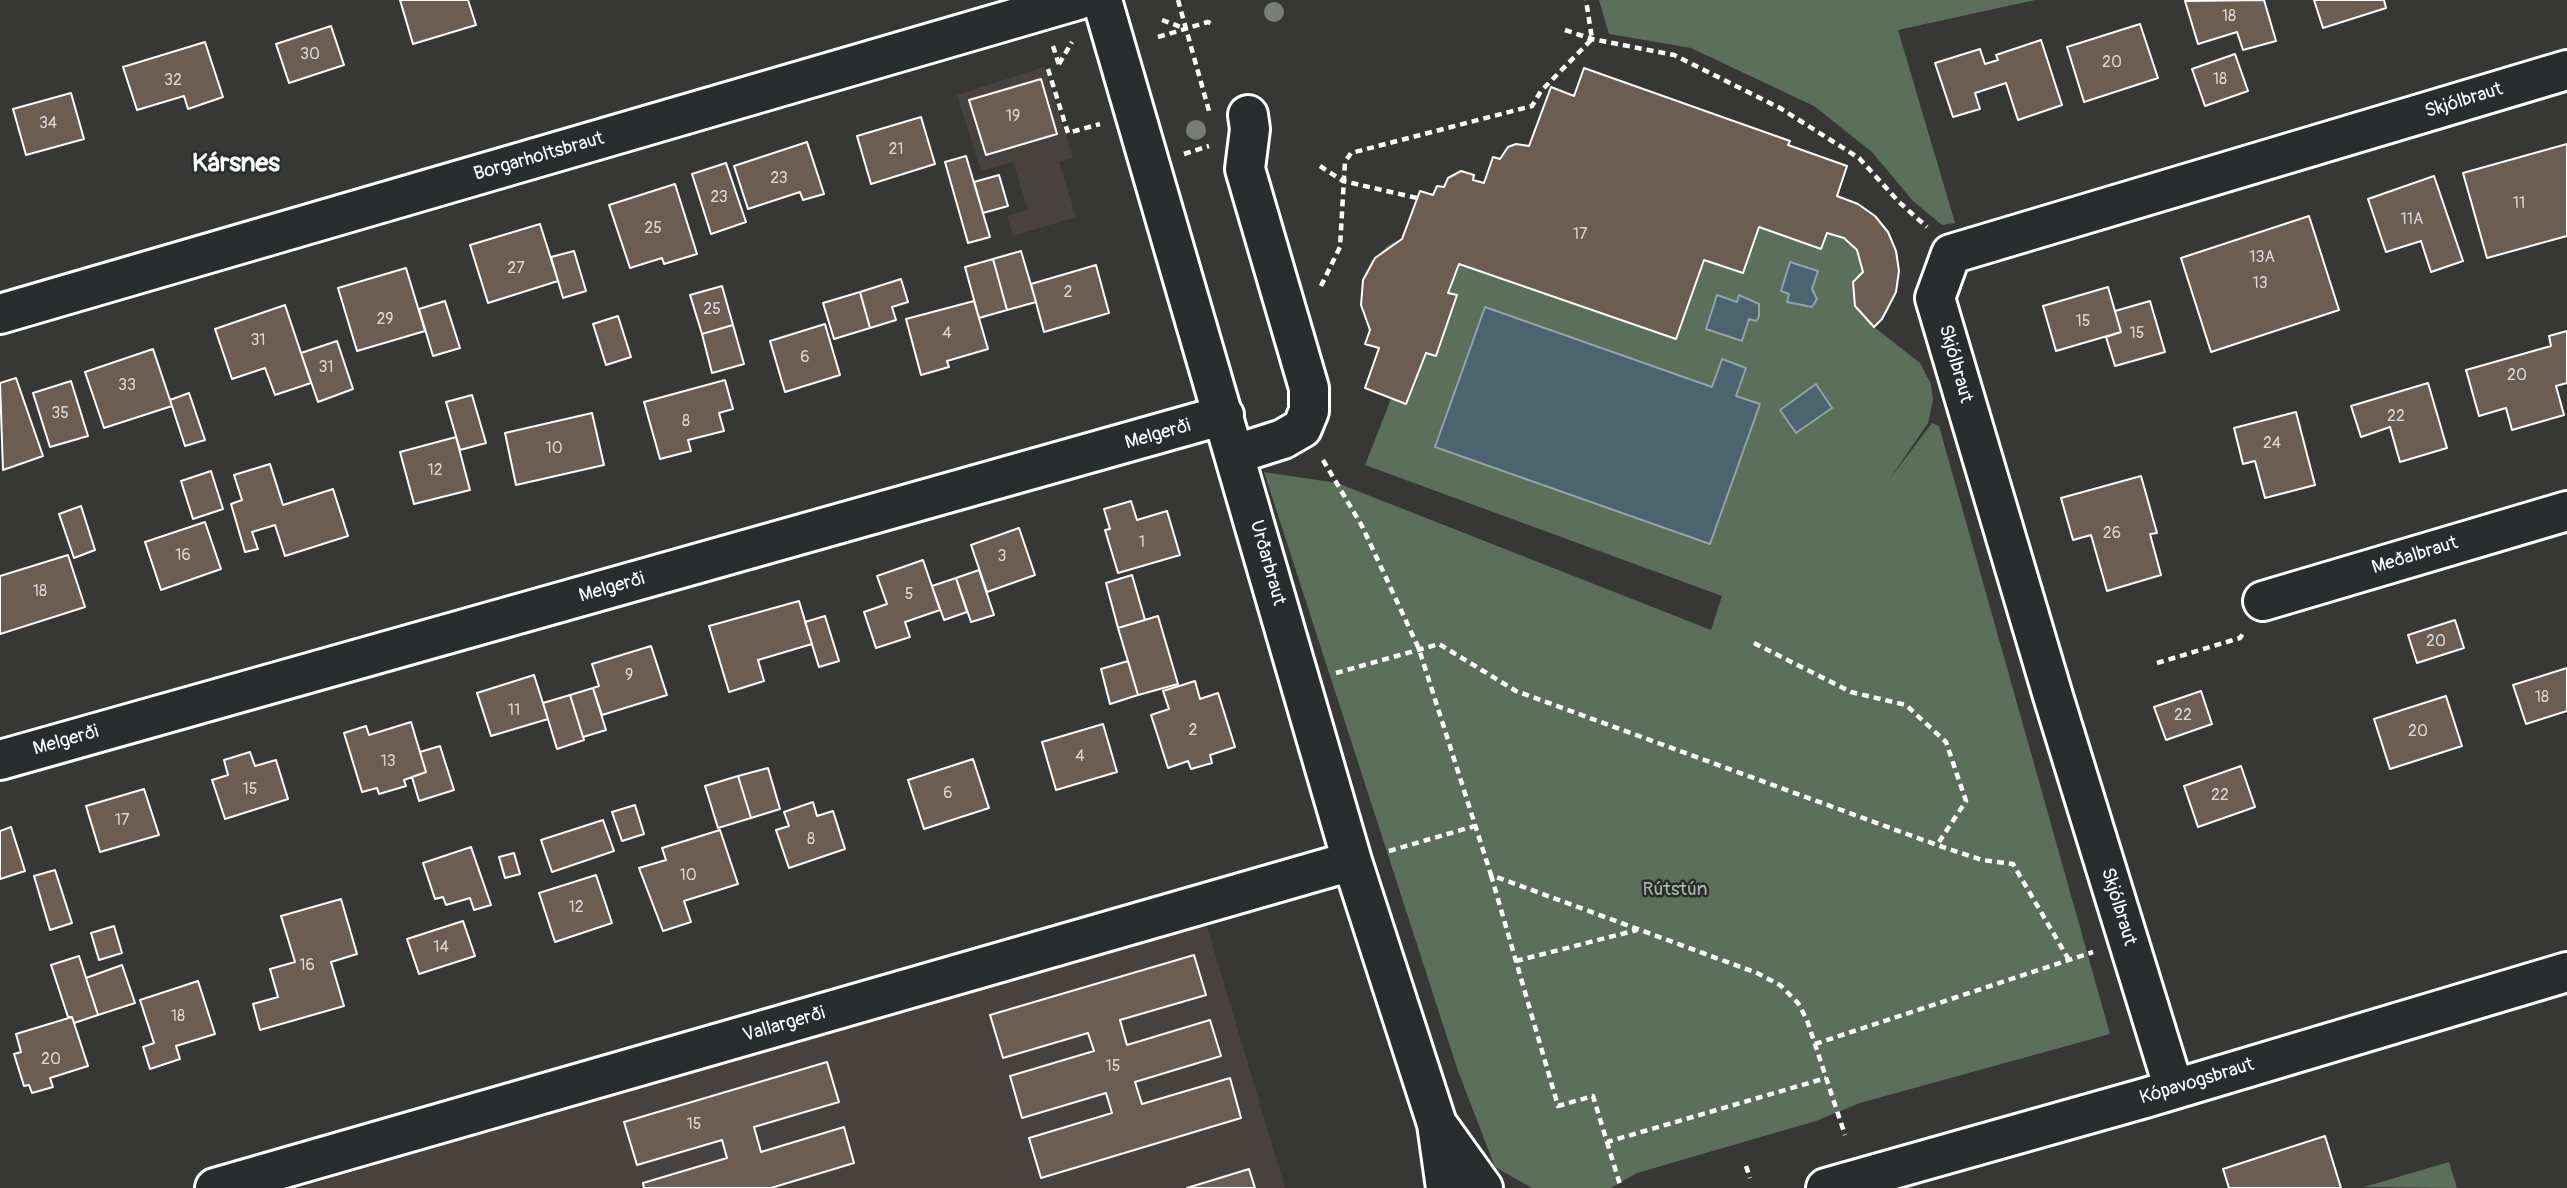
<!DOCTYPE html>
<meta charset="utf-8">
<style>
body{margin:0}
canvas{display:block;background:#373735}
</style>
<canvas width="2567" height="1188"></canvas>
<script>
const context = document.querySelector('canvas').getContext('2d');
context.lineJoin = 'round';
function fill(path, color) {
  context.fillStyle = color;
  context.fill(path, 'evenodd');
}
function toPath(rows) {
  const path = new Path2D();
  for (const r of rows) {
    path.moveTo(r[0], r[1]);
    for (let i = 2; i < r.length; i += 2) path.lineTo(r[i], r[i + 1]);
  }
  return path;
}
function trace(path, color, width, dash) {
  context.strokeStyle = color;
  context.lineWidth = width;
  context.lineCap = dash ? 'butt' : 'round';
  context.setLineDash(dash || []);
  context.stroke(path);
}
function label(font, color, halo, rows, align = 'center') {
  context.font = font + ' Pangolin,sans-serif';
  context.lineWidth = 5;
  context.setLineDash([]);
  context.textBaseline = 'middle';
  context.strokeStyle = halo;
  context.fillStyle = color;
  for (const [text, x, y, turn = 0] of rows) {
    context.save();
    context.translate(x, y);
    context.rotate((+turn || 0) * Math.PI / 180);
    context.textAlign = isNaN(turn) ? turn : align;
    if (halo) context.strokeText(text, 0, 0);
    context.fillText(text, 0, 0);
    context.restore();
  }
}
fill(toPath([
 [1044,67,1073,158,1059,162,1076,217,1013,236,1007,216,1028,210,1013,162,981,171,957,95],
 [1205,920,1285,1188,299,1188]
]), '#47423e');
fill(toPath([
 [1599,0,2035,0,1898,30,1955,223,1942,225,1913,201,1872,152,1814,106,1691,48,1609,34],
 [1584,68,1790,141,1789,145,1847,166,1837,195,1867,210,1888,232,1898,261,1898,282,1888,311,1874,327,1920,363,1931,384,1933,400,1928,423,1889,480,1932,423,1939,426,2110,1034,1860,1103,1816,1121,1637,1173,1611,1188,1532,1188,1495,1167,1458,1071,1264,472,1337,483,1711,630,1722,596,1365,465,1391,399,1365,388,1379,349,1365,344,1370,330,1361,297,1370,265,1387,246,1402,238,1420,191,1433,195,1437,186,1444,187,1448,178,1461,171,1474,175,1473,180,1484,183,1493,157,1500,159,1508,147,1516,144,1529,146,1551,87,1574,96],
 [2449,1162,2457,1188,2364,1187]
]), '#5b6f5a');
const water = toPath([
 [1790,262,1818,271,1812,289,1817,299,1812,307,1787,302,1789,294,1781,291,1790,262],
 [1717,295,1737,302,1739,295,1759,304,1759,317,1756,321,1749,319,1742,341,1706,329,1717,295],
 [1485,307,1712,387,1722,359,1746,368,1736,396,1760,404,1710,544,1435,447,1485,307],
 [1816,384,1832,408,1796,433,1780,410,1816,384]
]);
fill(water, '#4c6470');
trace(water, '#94a2a9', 2);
const building = toPath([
 [400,0,468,0,476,25,413,44,400,0],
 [2264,0,2276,41,2243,50,2237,32,2198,44,2185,1,2264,0],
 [2314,0,2384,0,2386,8,2323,28,2314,0],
 [2140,24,2158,78,2084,102,2067,47,2140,24],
 [331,26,344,65,289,83,276,44,331,26],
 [2041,40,2062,105,2018,120,2006,83,1975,93,1980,109,1953,117,1935,63,1980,49,1985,64,1998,60,1996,55,2041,40],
 [205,42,223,97,188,109,184,96,137,110,123,67,205,42],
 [2235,54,2248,91,2205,106,2192,69,2235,54],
 [1584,68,1790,141,1788,145,1847,166,1837,196,1858,204,1875,216,1888,232,1896,251,1899,271,1896,292,1882,319,1874,327,1855,306,1853,282,1863,272,1857,250,1844,238,1827,233,1821,249,1759,227,1743,273,1704,260,1676,339,1459,264,1448,293,1457,295,1436,356,1426,353,1406,404,1365,388,1379,348,1365,344,1370,330,1361,305,1363,280,1375,258,1402,239,1420,191,1433,195,1437,186,1444,187,1448,178,1461,171,1474,175,1473,180,1484,183,1493,157,1500,159,1508,147,1516,144,1529,146,1551,87,1574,96,1584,68],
 [1041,79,1057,134,986,155,969,100,1041,79],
 [71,93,84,139,26,155,13,109,71,93],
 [921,117,935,164,871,184,857,136,921,117],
 [807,142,824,194,803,200,800,192,748,209,734,166,807,142],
 [2567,144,2567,236,2487,258,2463,173,2567,144],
 [966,156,990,237,968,243,945,162,966,156],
 [726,163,746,222,711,234,692,174,726,163],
 [999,175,1008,206,983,213,974,182,999,175],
 [2434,176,2463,261,2431,272,2421,241,2386,252,2368,199,2434,176],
 [675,184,697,254,664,264,662,258,630,268,609,205,675,184],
 [2309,216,2339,310,2211,352,2181,258,2309,216],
 [540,224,558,281,488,303,470,245,540,224],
 [574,251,586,291,563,298,551,257,574,251],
 [1021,251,1036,302,1007,310,993,259,1021,251],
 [993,259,1007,310,979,318,965,267,993,259],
 [1096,265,1109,313,1044,332,1031,284,1096,265],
 [406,268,425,331,357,351,338,288,406,268],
 [901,279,908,302,892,307,896,320,870,328,860,292,901,279],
 [722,286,733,325,702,334,690,295,722,286],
 [2108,287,2121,332,2056,351,2043,306,2108,287],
 [860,292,870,328,834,339,823,303,860,292],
 [445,301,460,348,433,356,419,309,445,301],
 [974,301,988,349,947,361,949,367,921,375,906,319,974,301],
 [2150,301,2165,352,2115,366,2106,337,2121,332,2115,311,2150,301],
 [285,305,311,383,275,395,265,368,232,379,215,329,285,305],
 [618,316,631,357,606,365,593,324,618,316],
 [825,324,840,375,785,392,770,341,825,324],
 [733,325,744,364,712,373,702,334,733,325],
 [2567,331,2567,383,2556,386,2564,415,2512,430,2506,408,2479,416,2466,370,2551,346,2549,336,2567,331],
 [337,341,353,389,318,402,301,353,337,341],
 [153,349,172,406,104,428,85,372,153,349],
 [16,378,43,456,3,470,0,383,16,378],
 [725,380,733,409,719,413,724,431,688,440,691,451,660,459,644,402,725,380],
 [71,381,88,436,50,447,33,393,71,381],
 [2428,383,2447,448,2400,462,2390,427,2361,437,2351,406,2428,383],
 [189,393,205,440,185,446,170,400,189,393],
 [472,395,486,443,460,450,446,402,472,395],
 [2296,412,2315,485,2265,498,2255,461,2243,464,2234,428,2296,412],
 [592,413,604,465,516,485,505,433,592,413],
 [456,437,470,490,414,504,400,452,456,437],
 [270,464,283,505,333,489,348,536,285,556,275,525,252,532,258,549,245,552,231,504,242,500,234,475,270,464],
 [211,471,223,509,193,519,181,481,211,471],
 [2141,476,2157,533,2150,534,2161,575,2107,591,2091,535,2073,540,2061,498,2141,476],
 [1131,501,1137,520,1167,511,1180,555,1118,573,1105,530,1110,529,1104,509,1131,501],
 [81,506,95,550,74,558,59,514,81,506],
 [205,522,221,569,161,590,145,542,205,522],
 [1019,528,1035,575,987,592,971,545,1019,528],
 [68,555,85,607,0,634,0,576,68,555],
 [923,560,940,610,905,622,910,637,876,648,864,612,887,604,877,576,923,560],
 [979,570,994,615,971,622,956,578,979,570],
 [1132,575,1145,620,1118,628,1106,583,1132,575],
 [956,578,967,612,944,620,932,586,956,578],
 [799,601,812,644,758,660,764,681,729,692,709,626,799,601],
 [825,616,839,661,819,667,805,622,825,616],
 [1158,616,1178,684,1138,695,1118,628,1158,616],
 [2455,620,2464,648,2417,663,2408,635,2455,620],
 [651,646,667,695,602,715,593,688,599,686,592,664,651,646],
 [1128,661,1138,695,1110,704,1101,669,1128,661],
 [2567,668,2567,711,2526,724,2513,685,2567,668],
 [534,675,548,719,491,736,477,693,534,675],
 [1195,681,1200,699,1218,693,1235,747,1210,755,1212,763,1191,769,1188,761,1168,768,1151,715,1169,709,1163,691,1195,681],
 [593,688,606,730,583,737,570,695,593,688],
 [2201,691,2212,724,2166,740,2154,707,2201,691],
 [570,695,584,740,557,749,543,703,570,695],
 [2446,696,2462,746,2390,769,2374,719,2446,696],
 [411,722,426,772,404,780,406,786,379,794,377,788,362,792,344,733,366,726,369,735,411,722],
 [1103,724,1117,772,1056,790,1042,742,1103,724],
 [440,746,454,790,419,801,412,777,426,772,420,752,440,746],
 [250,752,255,766,276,760,288,799,225,819,212,780,228,775,224,760,250,752],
 [973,759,989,808,924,829,908,780,973,759],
 [2241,766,2255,807,2198,827,2184,786,2241,766],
 [768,768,780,809,751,818,738,776,768,768],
 [738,776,751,818,718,828,705,786,738,776],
 [144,789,159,835,100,852,86,806,144,789],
 [813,802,817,816,833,811,845,849,789,868,776,830,789,826,784,812,813,802],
 [635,805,644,834,622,841,612,812,635,805],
 [603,820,614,851,552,872,541,840,603,820],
 [11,827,25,871,0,879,0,831,11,827],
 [720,830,738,884,684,901,691,922,663,931,639,868,666,860,662,848,720,830],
 [471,847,491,905,474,910,470,898,446,905,443,897,435,899,423,863,471,847],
 [514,853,520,874,505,878,499,857,514,853],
 [55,870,72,923,50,930,34,876,55,870],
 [596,875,612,923,555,942,539,893,596,875],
 [341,899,357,954,331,962,344,1006,260,1030,253,1004,278,997,270,969,295,962,281,916,341,899],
 [463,921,475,956,419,974,407,939,463,921],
 [114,926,122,953,99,960,91,933,114,926],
 [1194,955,1206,995,1120,1020,1127,1045,1210,1020,1221,1056,1135,1082,1142,1104,1230,1078,1241,1118,1041,1178,1029,1138,1112,1113,1106,1093,1022,1118,1010,1076,1094,1051,1088,1033,1003,1058,990,1015,1194,955],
 [79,956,98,1015,74,1023,72,1017,68,1017,51,965,79,956],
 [122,965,135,1003,98,1015,86,978,122,965],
 [198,981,215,1034,176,1046,180,1059,150,1069,143,1047,154,1043,140,1000,198,981],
 [72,1017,88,1066,50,1078,53,1087,32,1093,29,1085,24,1086,14,1054,21,1052,16,1034,72,1017],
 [827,1062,839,1102,754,1127,761,1152,844,1127,854,1163,771,1188,644,1188,643,1183,727,1158,722,1140,637,1165,624,1122,827,1062],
 [2325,1136,2341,1188,2229,1188,2223,1169,2325,1136],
 [1249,1169,1255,1188,1187,1188,1249,1169]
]);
fill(building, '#6c5d53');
trace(building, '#fff', 2);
const minor = toPath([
 [1102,0,1352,861,1437,1124,1446,1188],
 [0,314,1078,0],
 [1236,454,1283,439,1302,428,1309,411,1309,388,1245,169,1250,129,1248,115],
 [2263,601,2567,511],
 [0,760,1224,415],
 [2174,1089,2053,696,1935,298,1951,254,2567,70],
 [1440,1128,1483,1188],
 [215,1188,1352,861],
 [1826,1188,2145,1098,2567,972]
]);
trace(minor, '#fff', 44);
trace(toPath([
 [1178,0,1209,111],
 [1162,20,1186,29],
 [1565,30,1592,39,1674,55,1780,108,1859,158,1899,202,1927,227],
 [1158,37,1208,22,1215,25],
 [1053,46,1059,65],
 [1059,64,1072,42],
 [1048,69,1068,133,1100,124],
 [1184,154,1209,146],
 [1320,166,1343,181,1417,198],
 [1321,286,1340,247,1345,162,1351,153,1532,106,1541,91,1592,39,1586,0],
 [1323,460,1362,526,1419,649,1491,875,1757,973,1780,985,1798,1003,1807,1020,1845,1135],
 [1754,643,1851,692,1906,705,1946,742,1966,801,1937,845],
 [2157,663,2240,638,2244,632],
 [1336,673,1439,644,1516,691,1937,845,1982,860,2013,864,2069,960],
 [1389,851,1475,826],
 [1491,875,1558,1106,1593,1096,1607,1142,1826,1078],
 [1516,961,1637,930],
 [1815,1044,2093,952],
 [1607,1142,1621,1188],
 [1746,1166,1750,1178]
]), '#fff', 4.5, [7, 5]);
trace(minor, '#2a2d2e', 38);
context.fillStyle = '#787d76';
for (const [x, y] of [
 [1274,12],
 [1196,130]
]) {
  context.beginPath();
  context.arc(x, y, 10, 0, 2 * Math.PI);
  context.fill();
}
label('16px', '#dad6d4', null, [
 ["18",2229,17],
 ["30",310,55],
 ["20",2112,63],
 ["18",2220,80],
 ["32",173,81],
 ["19",1013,117],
 ["34",48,124],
 ["21",896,150],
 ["23",779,179],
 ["23",719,198],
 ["11",2519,204],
 ["11A",2412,220],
 ["25",653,229],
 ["17",1580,235],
 ["13A",2262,258],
 ["27",516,269],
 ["13",2260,284],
 ["2",1068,293],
 ["25",712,310],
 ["29",385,320],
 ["15",2083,322],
 ["4",947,334],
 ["15",2137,334],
 ["31",258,341],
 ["6",805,358],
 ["31",326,368],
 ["20",2517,376],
 ["33",127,386],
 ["35",60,414],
 ["22",2396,417],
 ["8",686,422],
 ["24",2272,444],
 ["10",554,449],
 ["12",435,471],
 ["26",2112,534],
 ["1",1142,543],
 ["16",183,556],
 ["3",1002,557],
 ["18",40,592],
 ["5",909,595],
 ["20",2436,642],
 ["9",629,676],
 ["18",2542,698],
 ["11",514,711],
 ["22",2183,716],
 ["2",1193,731],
 ["20",2418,732],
 ["4",1080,757],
 ["13",388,762],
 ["15",250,790],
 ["6",948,794],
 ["22",2220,796],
 ["17",122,821],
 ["8",811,840],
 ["10",688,876],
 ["12",576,908],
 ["14",441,948],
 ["16",307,966],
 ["18",178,1017],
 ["20",51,1060],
 ["15",1113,1067],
 ["15",694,1125]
]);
label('19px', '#fff', '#2a2d2e', [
 ["Skjólbraut",2464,101,-17],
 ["Borgarholtsbraut",539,157,-16],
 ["Skjólbraut",1955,364,74],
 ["Melgerði",1158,435,-16],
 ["Meðalbraut",2415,556,-17],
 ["Urðarbraut",1267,563,74],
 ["Melgerði",612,588,-16],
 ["Melgerði",66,741,-16],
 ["Skjólbraut",2118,907,73],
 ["Vallargerði",784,1025,-16],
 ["Kópavogsbraut",2197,1082,-17]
]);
label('19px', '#adb7ac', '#2a2d2e', [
 ["Rútstún",1675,890]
]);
label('bold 26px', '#fff', '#2a2d2e', [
 ["Kársnes",236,164]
]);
</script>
